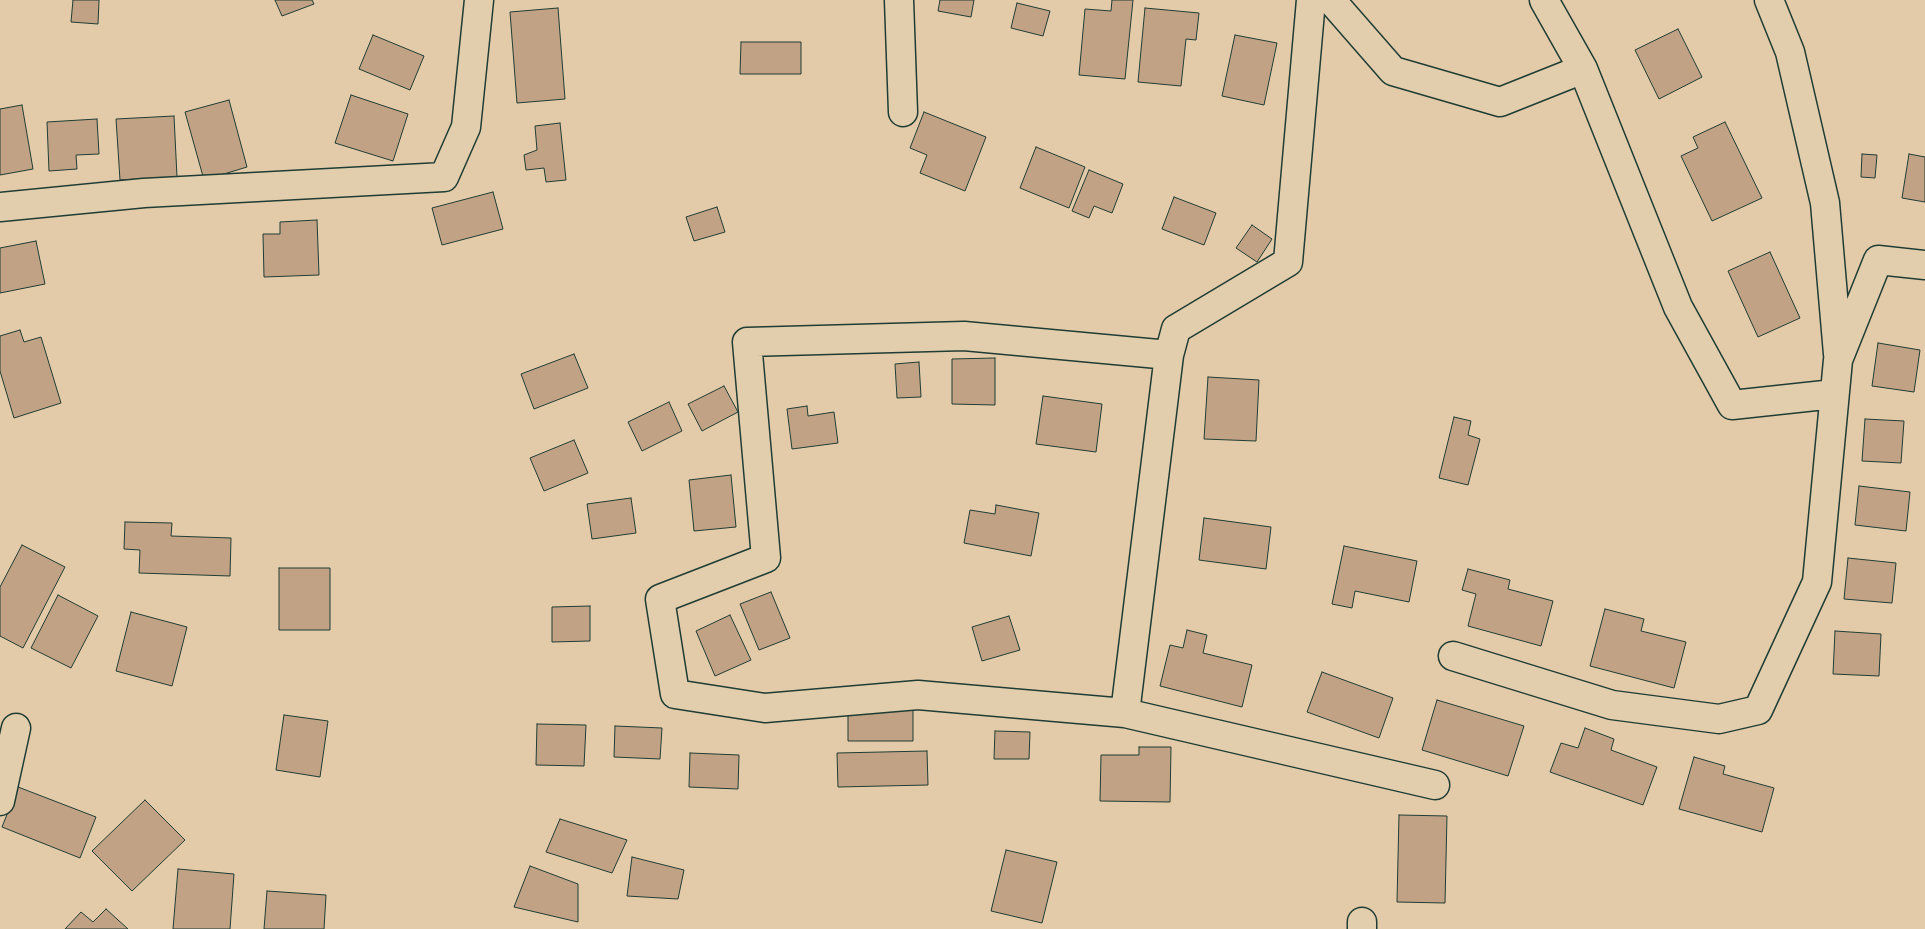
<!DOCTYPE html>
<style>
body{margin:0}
canvas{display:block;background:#e3caa9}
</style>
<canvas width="1925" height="929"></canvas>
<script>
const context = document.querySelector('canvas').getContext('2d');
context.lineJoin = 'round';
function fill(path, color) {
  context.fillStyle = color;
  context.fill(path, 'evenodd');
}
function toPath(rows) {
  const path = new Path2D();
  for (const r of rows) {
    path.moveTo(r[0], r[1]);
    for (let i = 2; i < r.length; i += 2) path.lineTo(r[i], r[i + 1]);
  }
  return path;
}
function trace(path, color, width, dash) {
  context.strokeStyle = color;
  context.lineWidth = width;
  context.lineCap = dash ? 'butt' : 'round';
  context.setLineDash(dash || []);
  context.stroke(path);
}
const building = toPath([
 [73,0,99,0,98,24,71,22,73,0],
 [275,0,312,0,314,4,282,16,275,0],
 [940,0,974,0,971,17,938,11,940,0],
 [1112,0,1133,0,1125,79,1079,75,1085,9,1111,11,1112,0],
 [1017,3,1050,11,1043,36,1011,28,1017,3],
 [558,8,565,99,517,103,510,12,558,8],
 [1145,8,1199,13,1196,40,1186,39,1181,86,1138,82,1145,8],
 [1678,29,1702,77,1659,99,1635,50,1678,29],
 [373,35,424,56,410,90,359,69,373,35],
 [1235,35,1277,43,1264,105,1222,96,1235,35],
 [741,42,801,42,801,74,740,74,741,42],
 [351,95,408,114,393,161,335,143,351,95],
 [229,100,247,167,204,180,185,112,229,100],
 [22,105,33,169,0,175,0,109,22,105],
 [924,112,986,137,965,191,920,173,927,155,910,148,924,112],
 [174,116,177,177,120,180,116,119,174,116],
 [97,119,99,154,76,155,77,169,49,171,47,122,97,119],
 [1725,122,1762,198,1712,221,1681,156,1698,148,1693,137,1725,122],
 [560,123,566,180,546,182,544,168,526,170,524,155,537,150,535,126,560,123],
 [1036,147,1085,167,1069,208,1020,188,1036,147],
 [1862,154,1877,155,1875,178,1861,177,1862,154],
 [1909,154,1925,157,1925,202,1902,198,1909,154],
 [1089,170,1123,184,1112,213,1094,206,1089,218,1072,211,1089,170],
 [493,192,503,229,442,245,432,208,493,192],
 [1174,197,1216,213,1204,245,1162,229,1174,197],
 [717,207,725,232,694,241,686,217,717,207],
 [317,220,319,275,264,277,263,234,280,234,280,222,317,220],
 [1252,225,1272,239,1257,262,1236,248,1252,225],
 [36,241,45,284,0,293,0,248,36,241],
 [1770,252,1800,318,1758,337,1728,271,1770,252],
 [20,330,24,342,41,337,61,403,14,418,0,371,0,336,20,330],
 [1878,343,1920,350,1914,392,1872,386,1878,343],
 [574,354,588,388,534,409,521,374,574,354],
 [995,358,995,405,952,404,952,359,995,358],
 [919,362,921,397,897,398,895,364,919,362],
 [1208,377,1259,380,1256,441,1204,439,1208,377],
 [724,386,738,412,702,431,688,404,724,386],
 [1043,396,1102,404,1096,452,1036,444,1043,396],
 [669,402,682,431,642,451,628,422,669,402],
 [807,406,808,416,834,412,838,443,792,449,787,409,807,406],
 [1454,417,1471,421,1468,435,1480,439,1468,485,1439,478,1454,417],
 [1865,419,1904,421,1901,463,1862,461,1865,419],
 [574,440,588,473,544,491,530,458,574,440],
 [731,475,736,527,694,531,689,480,731,475],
 [1859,486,1910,492,1906,531,1855,525,1859,486],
 [631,498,636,533,592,539,587,504,631,498],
 [996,505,1039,513,1031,556,964,543,970,510,995,514,996,505],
 [1204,518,1271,527,1266,569,1199,560,1204,518],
 [125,522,172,523,171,536,231,538,230,576,139,573,140,550,124,549,125,522],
 [22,545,65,567,23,648,0,636,0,587,22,545],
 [1344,546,1417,561,1409,602,1355,591,1352,608,1332,604,1344,546],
 [1848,558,1896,563,1892,603,1844,599,1848,558],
 [279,568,330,568,330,630,279,630,279,568],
 [1468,569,1510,580,1508,589,1553,601,1541,646,1468,626,1476,594,1462,590,1468,569],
 [771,592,790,638,759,650,740,604,771,592],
 [58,595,98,616,71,668,31,648,58,595],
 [590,606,590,641,552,642,552,607,590,606],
 [1605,609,1644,619,1641,631,1686,642,1674,688,1590,666,1605,609],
 [131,612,187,627,172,686,116,671,131,612],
 [730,615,751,660,715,676,696,631,730,615],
 [1009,616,1020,650,982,661,972,627,1009,616],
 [1187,630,1207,635,1203,653,1252,665,1242,707,1160,686,1170,645,1183,648,1187,630],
 [1835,631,1881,634,1879,676,1833,674,1835,631],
 [1322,672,1393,698,1379,738,1307,712,1322,672],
 [1437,700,1524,726,1508,776,1422,750,1437,700],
 [848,709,913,709,913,741,848,741,848,709],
 [284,715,328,721,320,777,276,770,284,715],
 [537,724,586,725,584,766,536,765,537,724],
 [615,726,662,728,660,759,614,757,615,726],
 [1585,728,1614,739,1611,750,1657,767,1643,805,1550,772,1561,743,1578,748,1585,728],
 [995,731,1030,732,1029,759,994,759,995,731],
 [1139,747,1171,747,1170,802,1100,801,1101,755,1139,755,1139,747],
 [927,751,928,785,838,787,837,753,927,751],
 [690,753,739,755,738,789,689,787,690,753],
 [1694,757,1725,766,1723,774,1774,788,1762,832,1679,809,1694,757],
 [18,787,96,817,80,858,2,827,18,787],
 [145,800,185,840,132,891,92,851,145,800],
 [1399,815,1447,816,1445,903,1397,902,1399,815],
 [560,819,627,840,612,873,546,852,560,819],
 [1006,850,1057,862,1042,923,991,911,1006,850],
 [632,857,684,870,678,899,627,896,632,857],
 [530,866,578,884,578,922,514,907,530,866],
 [178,869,234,874,230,929,173,929,178,869],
 [267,891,326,895,324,929,264,929,267,891],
 [106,909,128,929,65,929,81,912,93,922,106,909]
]);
fill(building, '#c2a285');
trace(building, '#1f3d34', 1);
const minor = toPath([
 [899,0,903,112],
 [1331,0,1393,71,1500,102,1583,69],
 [1544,0,1583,69,1678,307,1732,405,1834,394],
 [1769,0,1790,52,1825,203,1838,354],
 [0,207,144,193,444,177,466,127,479,0],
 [1169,355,964,336,747,342,766,558,660,599,675,694,765,708,918,695,1125,713,1435,785],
 [1453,656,1612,705,1719,719,1758,710,1817,582,1838,360,1878,260,1925,265],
 [1125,713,1169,355,1176,329,1288,262,1311,0],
 [0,801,16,728],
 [1362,922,1362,929]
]);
trace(minor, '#1f3d34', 31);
trace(minor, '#e2cead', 28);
</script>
